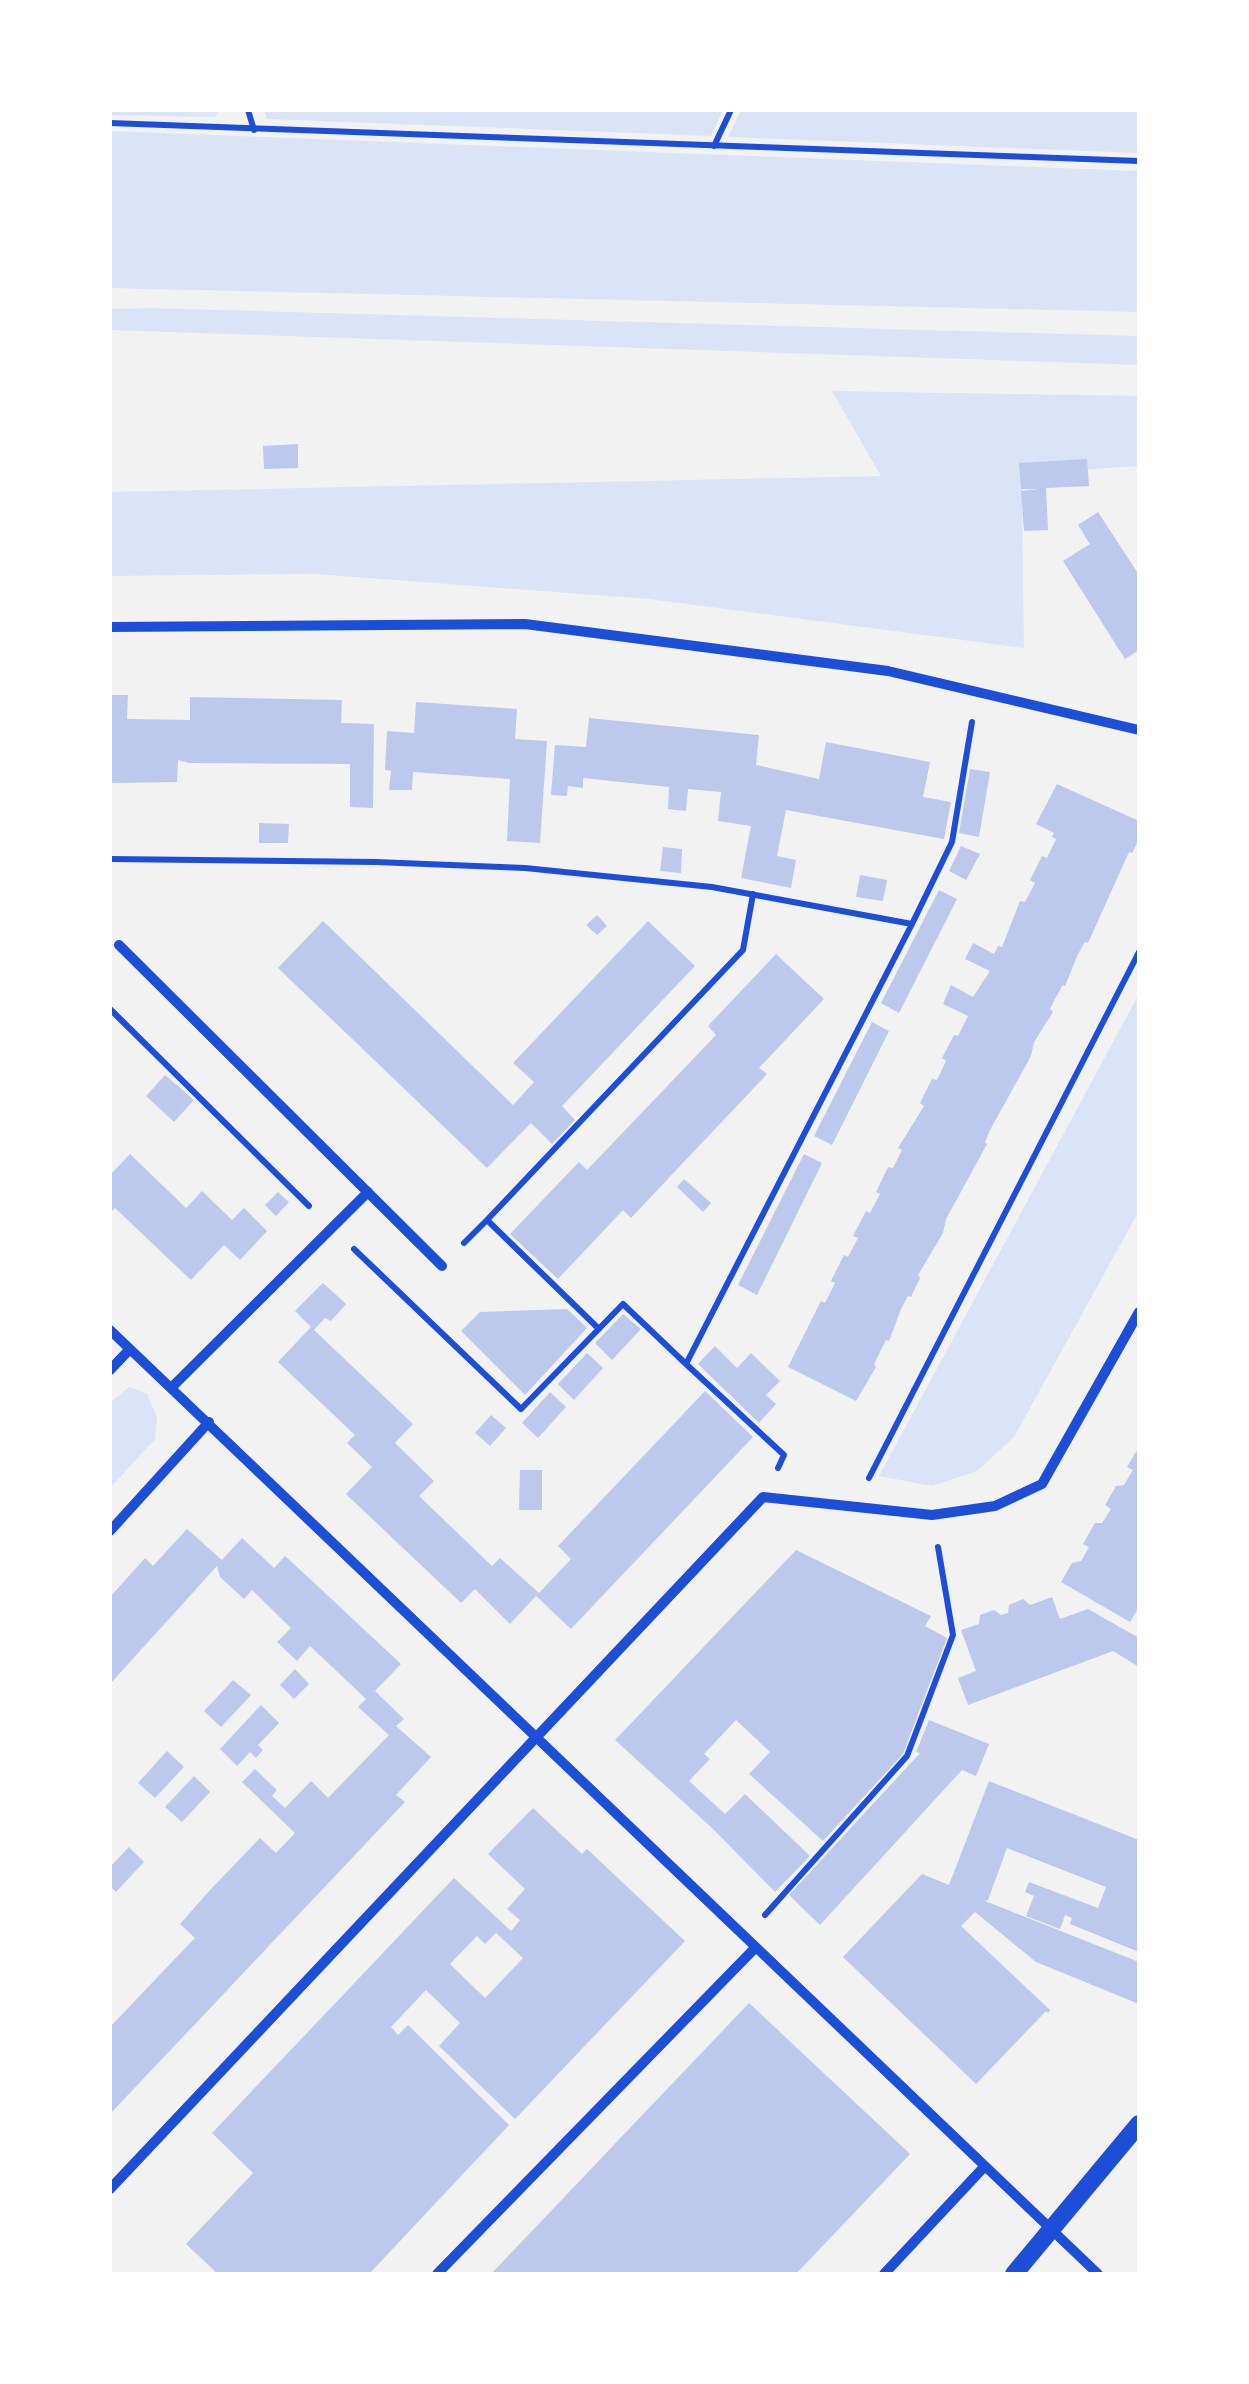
<!DOCTYPE html>
<style>
body{margin:0}
#map{position:relative;width:1249px;height:2384px;overflow:hidden;background:#f2f2f2;font-family:Karla,sans-serif}
canvas{display:block}
.frame{position:absolute;inset:0;border:112px solid #fff;pointer-events:none}
</style>
<div id="map">
<canvas width="1249" height="2384"></canvas>
<div class="frame"></div>
</div>
<script>
const context = document.querySelector('canvas').getContext('2d');
context.lineJoin = 'round';
function fill(path, color) {
  context.fillStyle = color;
  context.fill(path, 'evenodd');
}
function toPath(rows) {
  const path = new Path2D();
  for (const r of rows) {
    path.moveTo(r[0], r[1]);
    for (let i = 2; i < r.length; i += 2) path.lineTo(r[i], r[i + 1]);
  }
  return path;
}
function trace(path, color, width, dash) {
  context.strokeStyle = color;
  context.lineWidth = width;
  context.lineCap = dash ? 'butt' : 'round';
  context.setLineDash(dash || []);
  context.stroke(path);
}
fill(toPath([
 [110,110,219,110,215,117,110,115],
 [264,110,723,110,711,136,267,119],
 [741,110,1139,110,1139,153,728,137],
 [110,131,1139,171,1139,312,110,288],
 [149,308,1139,336,1139,365,110,330,110,309],
 [832,391,1139,396,1139,466,1022,474,1024,648,649,599,314,574,110,576,110,492,881,476],
 [1139,994,1139,1211,1014,1437,977,1471,932,1486,879,1476],
 [129,1387,147,1394,157,1417,155,1439,110,1488,110,1403]
]), '#dbe4f7');
fill(toPath([
 [298,444,298,468,264,469,263,446],
 [1087,459,1089,486,1046,488,1048,530,1024,531,1021,491,1038,489,1021,489,1019,463],
 [1098,512,1139,575,1139,650,1125,659,1063,561,1090,544,1078,525],
 [110,695,128,695,127,719,190,720,190,697,342,700,341,723,374,724,373,808,350,807,350,764,189,763,178,760,177,782,110,783],
 [416,702,517,709,515,739,547,741,540,843,507,841,510,779,413,772,412,790,389,790,391,771,385,770,387,731,414,733],
 [589,718,759,735,756,765,819,779,826,742,930,762,923,797,951,802,944,839,786,810,777,856,796,860,791,888,741,878,751,826,718,821,721,792,688,789,686,811,668,809,669,787,583,778,583,788,568,786,567,796,551,795,555,745,586,747],
 [970,769,990,772,979,837,959,833],
 [1057,784,1139,821,1139,840,1132,853,1129,852,1088,943,1085,942,1078,954,1065,986,1063,985,1056,997,1050,1009,1053,1012,1034,1042,1031,1056,990,1130,985,1142,987,1144,946,1219,943,1233,918,1275,920,1278,911,1297,908,1296,901,1309,889,1341,886,1340,874,1364,876,1367,856,1401,788,1367,821,1301,825,1303,835,1283,831,1281,844,1255,848,1257,858,1238,853,1236,866,1211,870,1213,880,1194,876,1192,888,1167,893,1168,902,1150,898,1148,924,1106,920,1103,932,1079,937,1080,946,1061,942,1058,954,1035,958,1036,968,1016,943,1004,951,985,973,997,990,971,965,959,973,943,994,954,998,946,1002,947,1020,901,1025,902,1035,883,1030,880,1042,856,1047,858,1056,839,1052,837,1054,833,1036,824],
 [259,823,289,824,288,843,259,843],
 [961,846,980,854,966,880,949,871],
 [663,847,682,849,681,873,660,871],
 [860,875,887,880,883,901,856,897],
 [939,890,957,899,899,1013,881,1003],
 [597,915,607,926,597,935,586,925],
 [323,921,513,1105,534,1082,513,1063,648,921,695,966,562,1106,575,1120,552,1144,531,1123,487,1168,278,968],
 [776,954,824,999,759,1068,767,1074,631,1218,623,1210,558,1279,510,1234,579,1162,587,1170,716,1035,708,1026],
 [872,1022,889,1031,832,1145,814,1136],
 [165,1075,194,1100,174,1122,146,1096],
 [130,1154,186,1208,202,1191,232,1220,244,1208,267,1231,240,1260,224,1245,191,1280,115,1208,110,1213,110,1175],
 [804,1154,822,1163,757,1295,738,1285],
 [684,1179,711,1203,703,1212,677,1187],
 [278,1192,289,1202,276,1216,265,1205],
 [323,1283,346,1304,331,1321,325,1318,314,1330,413,1424,395,1443,434,1481,419,1496,492,1566,500,1558,539,1593,571,1559,558,1546,705,1391,753,1437,571,1629,536,1596,510,1624,475,1589,461,1603,346,1494,372,1467,347,1443,355,1435,278,1362,311,1327,295,1311],
 [567,1309,587,1328,525,1395,461,1331,480,1312],
 [623,1314,641,1329,612,1360,595,1343],
 [715,1346,737,1368,751,1353,780,1381,766,1395,776,1404,759,1423,698,1364],
 [587,1353,603,1368,574,1400,558,1384],
 [550,1392,566,1407,538,1438,522,1423],
 [491,1415,506,1428,490,1446,475,1433],
 [1139,1447,1139,1607,1130,1622,1061,1582,1072,1563,1081,1561,1089,1547,1083,1544,1095,1523,1102,1523,1111,1509,1105,1505,1116,1486,1124,1485,1133,1470,1127,1467],
 [520,1470,542,1470,542,1510,519,1510],
 [187,1529,222,1560,242,1538,274,1568,285,1556,324,1592,401,1664,375,1691,404,1719,396,1726,431,1757,396,1795,405,1802,110,2114,110,2027,193,1940,195,1938,180,1924,211,1889,260,1838,276,1853,295,1833,242,1782,255,1769,277,1790,272,1796,285,1808,311,1781,328,1798,389,1735,358,1707,366,1699,310,1646,297,1661,277,1642,291,1628,252,1590,244,1599,220,1577,217,1566,110,1684,110,1597,145,1558,153,1566],
 [796,1550,931,1616,925,1626,947,1638,903,1754,823,1841,749,1774,770,1752,736,1720,704,1754,710,1759,689,1781,725,1814,745,1794,810,1856,775,1892,712,1828,615,1740],
 [1052,1597,1060,1619,1088,1609,1139,1638,1139,1667,1113,1651,968,1705,958,1678,976,1671,961,1630,979,1624,980,1615,994,1610,1001,1615,1008,1613,1009,1605,1023,1599,1030,1605],
 [295,1669,309,1684,294,1699,280,1685],
 [233,1680,251,1695,221,1727,204,1711],
 [261,1705,279,1723,258,1745,263,1750,256,1758,250,1752,237,1766,220,1749],
 [929,1720,989,1744,976,1776,962,1770,820,1925,789,1895,920,1753,916,1752],
 [167,1751,184,1767,155,1798,138,1783],
 [194,1776,210,1792,182,1822,165,1807],
 [989,1781,1139,1840,1139,1952,1070,1924,1072,1918,1065,1915,1060,1929,1026,1916,1034,1896,1025,1892,1029,1882,1098,1908,1106,1887,1007,1848,988,1900,985,1901,1139,1962,1139,2004,1036,1962,975,1912,961,1926,1050,2010,1048,2013,1046,2011,976,2084,843,1957,922,1874,949,1885],
 [533,1808,582,1854,587,1849,685,1941,515,2119,439,2046,460,2023,426,1990,391,2027,398,2035,408,2025,509,2125,369,2274,218,2274,186,2244,253,2173,212,2133,454,1878,511,1931,520,1920,507,1909,525,1889,488,1854],
 [496,1933,523,1958,485,1998,450,1964,477,1936,485,1944],
 [129,1847,144,1862,116,1892,110,1886,110,1867],
 [749,2003,910,2154,796,2274,491,2274]
]), '#bdc9ec');
trace(toPath([
 [248,110,254,130],
 [110,123,1139,161],
 [714,146,731,110],
 [110,859,376,862,525,868,712,887,912,924,952,842,972,722],
 [110,1009,309,1206],
 [487,1220,743,950,753,894],
 [464,1243,487,1220,599,1329],
 [354,1249,521,1409,623,1304,686,1364],
 [778,1468,784,1455,686,1364,912,924],
 [869,1478,1139,952],
 [765,1915,907,1756,953,1635,938,1547]
]), '#1d4ed8', 6);
trace(toPath([
 [110,627,525,624,888,671,1139,730],
 [119,945,442,1266],
 [110,1330,1098,2274],
 [110,1370,130,1349],
 [171,1388,368,1192],
 [110,1531,209,1422],
 [110,2189,763,1497,932,1515,995,1506,1042,1484,1139,1312],
 [437,2274,755,1948],
 [884,2274,984,2167]
]), '#1d4ed8', 10);
trace(toPath([
 [1014,2274,1139,2124]
]), '#1d4ed8', 18);
</script>
